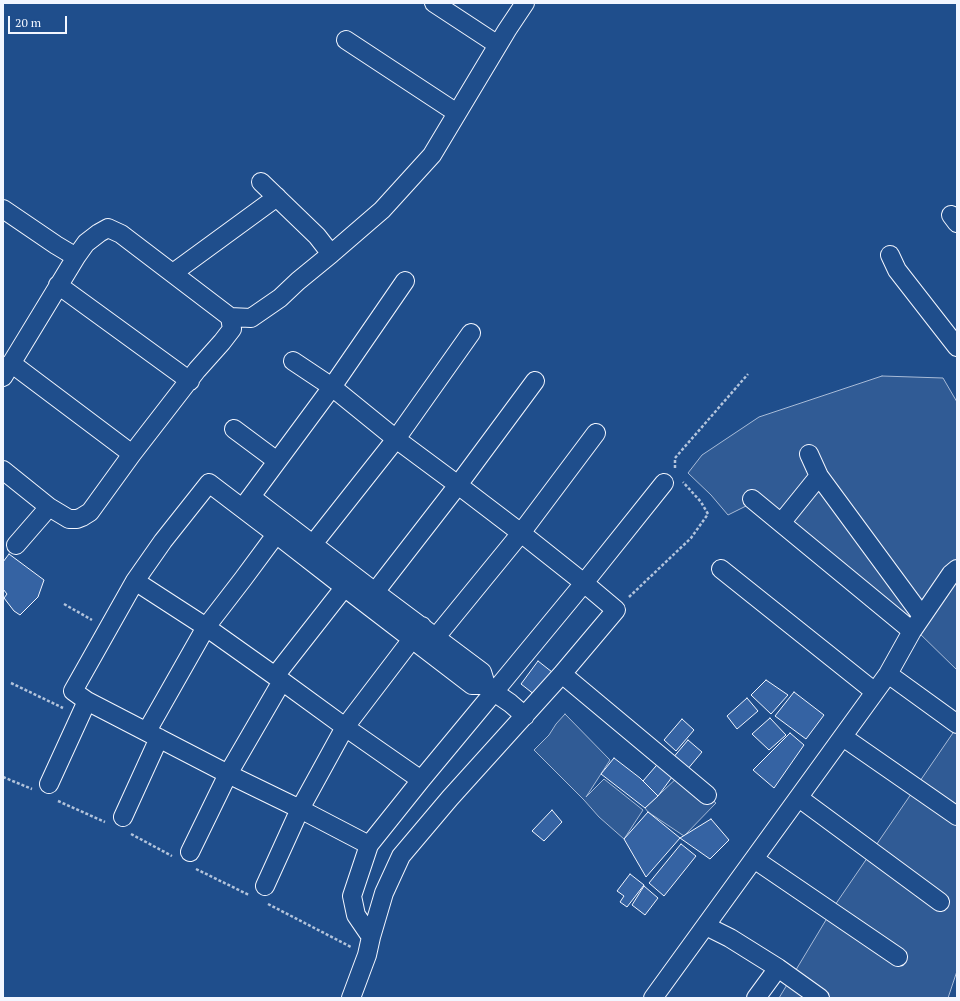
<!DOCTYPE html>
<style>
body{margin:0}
#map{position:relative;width:960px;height:1001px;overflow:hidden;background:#1f4e8c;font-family:"PT Serif",serif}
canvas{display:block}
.frame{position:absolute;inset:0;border:4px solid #f2f6ff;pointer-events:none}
.scale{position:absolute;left:8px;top:16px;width:59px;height:18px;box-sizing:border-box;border:2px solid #f2f6ff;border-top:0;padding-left:5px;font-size:12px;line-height:14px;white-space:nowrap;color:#f2f6ff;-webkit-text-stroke:3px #1f4e8c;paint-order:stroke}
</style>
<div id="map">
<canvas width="960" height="1001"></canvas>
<div class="frame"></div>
<div class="scale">20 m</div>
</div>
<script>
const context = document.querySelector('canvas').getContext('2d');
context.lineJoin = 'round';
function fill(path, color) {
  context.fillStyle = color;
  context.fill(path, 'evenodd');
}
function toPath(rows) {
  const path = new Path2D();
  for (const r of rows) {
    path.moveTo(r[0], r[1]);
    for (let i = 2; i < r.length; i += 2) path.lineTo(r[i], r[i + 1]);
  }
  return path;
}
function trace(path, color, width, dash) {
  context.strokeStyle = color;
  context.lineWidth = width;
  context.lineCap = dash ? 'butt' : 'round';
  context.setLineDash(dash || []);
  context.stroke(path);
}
const built = toPath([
 [882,376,943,378,957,402,957,670,874,589,748,505,728,515,711,495,688,473,702,455,759,417,882,376],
 [565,714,610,760,586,797,604,779,643,810,624,839,599,817,584,800,534,750,549,735,556,724,565,714],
 [957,727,957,971,948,998,779,998,835,905,957,727],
 [679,776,716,803,684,836,648,812,645,808,679,776]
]);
fill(built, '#305b95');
trace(built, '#a8bbd7', 1);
const building = toPath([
 [9,554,44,580,38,597,20,615,14,611,4,598,7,594,3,589,3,562,9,554],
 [538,661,552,672,535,695,521,684,538,661],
 [766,680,788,695,771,714,751,695,766,680],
 [794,692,824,715,806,739,775,716,794,692],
 [747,698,758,711,737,729,727,716,747,698],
 [770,718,786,735,769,750,752,734,770,718],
 [682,719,694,730,676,751,664,740,682,719],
 [790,733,804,745,774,788,753,770,790,733],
 [688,740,702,752,686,771,672,759,688,740],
 [614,758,640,778,658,796,645,808,601,774,614,758],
 [662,759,675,773,658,796,643,781,662,759],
 [552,810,562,822,544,841,532,831,552,810],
 [648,812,680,838,646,877,624,839,648,812],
 [711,819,729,840,710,859,680,838,711,819],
 [681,844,696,856,664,896,649,883,681,844],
 [630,874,644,885,627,907,620,902,624,896,617,891,630,874],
 [644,886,658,898,645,915,632,905,644,886]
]);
fill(building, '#3563a3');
trace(building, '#f2f6ff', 1);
const street = toPath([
 [434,3,498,45],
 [346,40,457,113],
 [3,209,56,245,76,257,86,243,99,233,108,228,121,234,230,317,251,318,280,298,298,281,331,254,317,236,261,182],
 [951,215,957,223],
 [331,254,382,210,432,155,507,30,525,3],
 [890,255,897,270,957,347],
 [173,273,277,197],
 [58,285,190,381],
 [293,361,332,387,396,439,458,485,521,533,584,583,616,610,562,674,450,798,401,856,384,893,371,937,367,955,351,998],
 [11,363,132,454],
 [3,377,76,257],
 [234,429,277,461],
 [809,454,819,476,922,616],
 [3,470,49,507,69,519,77,519,82,517,90,512,132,454,197,370,222,342,232,329,230,317],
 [251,497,375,592,482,672,486,685],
 [752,499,912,631],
 [244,506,332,387,405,281],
 [781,523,819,476],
 [313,544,396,439,471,333],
 [16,545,49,507],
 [721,569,875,692],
 [135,581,206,627,275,676,345,727,421,780],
 [375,592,458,485,535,381],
 [436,637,521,533,596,433],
 [562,674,707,795],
 [888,674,957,724],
 [275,676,351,579],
 [147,731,206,627,243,579,283,525],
 [843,737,957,816],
 [49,784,87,701],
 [799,798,940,902],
 [123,817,159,738],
 [369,845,300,809,228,774,87,701,73,691,135,581,163,541,209,483,276,534,344,587,472,685,486,685,494,692,584,583,664,483],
 [190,852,228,774,282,681],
 [754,859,898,957],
 [265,886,300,809,345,727,422,626],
 [706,926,730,938,778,968,820,998],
 [371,937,356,915,352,896,369,845,421,780,494,692,510,703,525,716],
 [653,998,888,674,912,631,951,574,957,569],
 [756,998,778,968]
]);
trace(street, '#f2f6ff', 20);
trace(toPath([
 [675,468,675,458,748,374],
 [629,597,691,538,708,514,701,502,683,482],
 [64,604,92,620],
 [11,683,63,708],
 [3,777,32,789],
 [58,801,105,822],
 [131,834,172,856],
 [196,869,249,895],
 [268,904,351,947]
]), '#b3c4dc', 2.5, [3, 2]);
trace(street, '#1f4e8c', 18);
</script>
